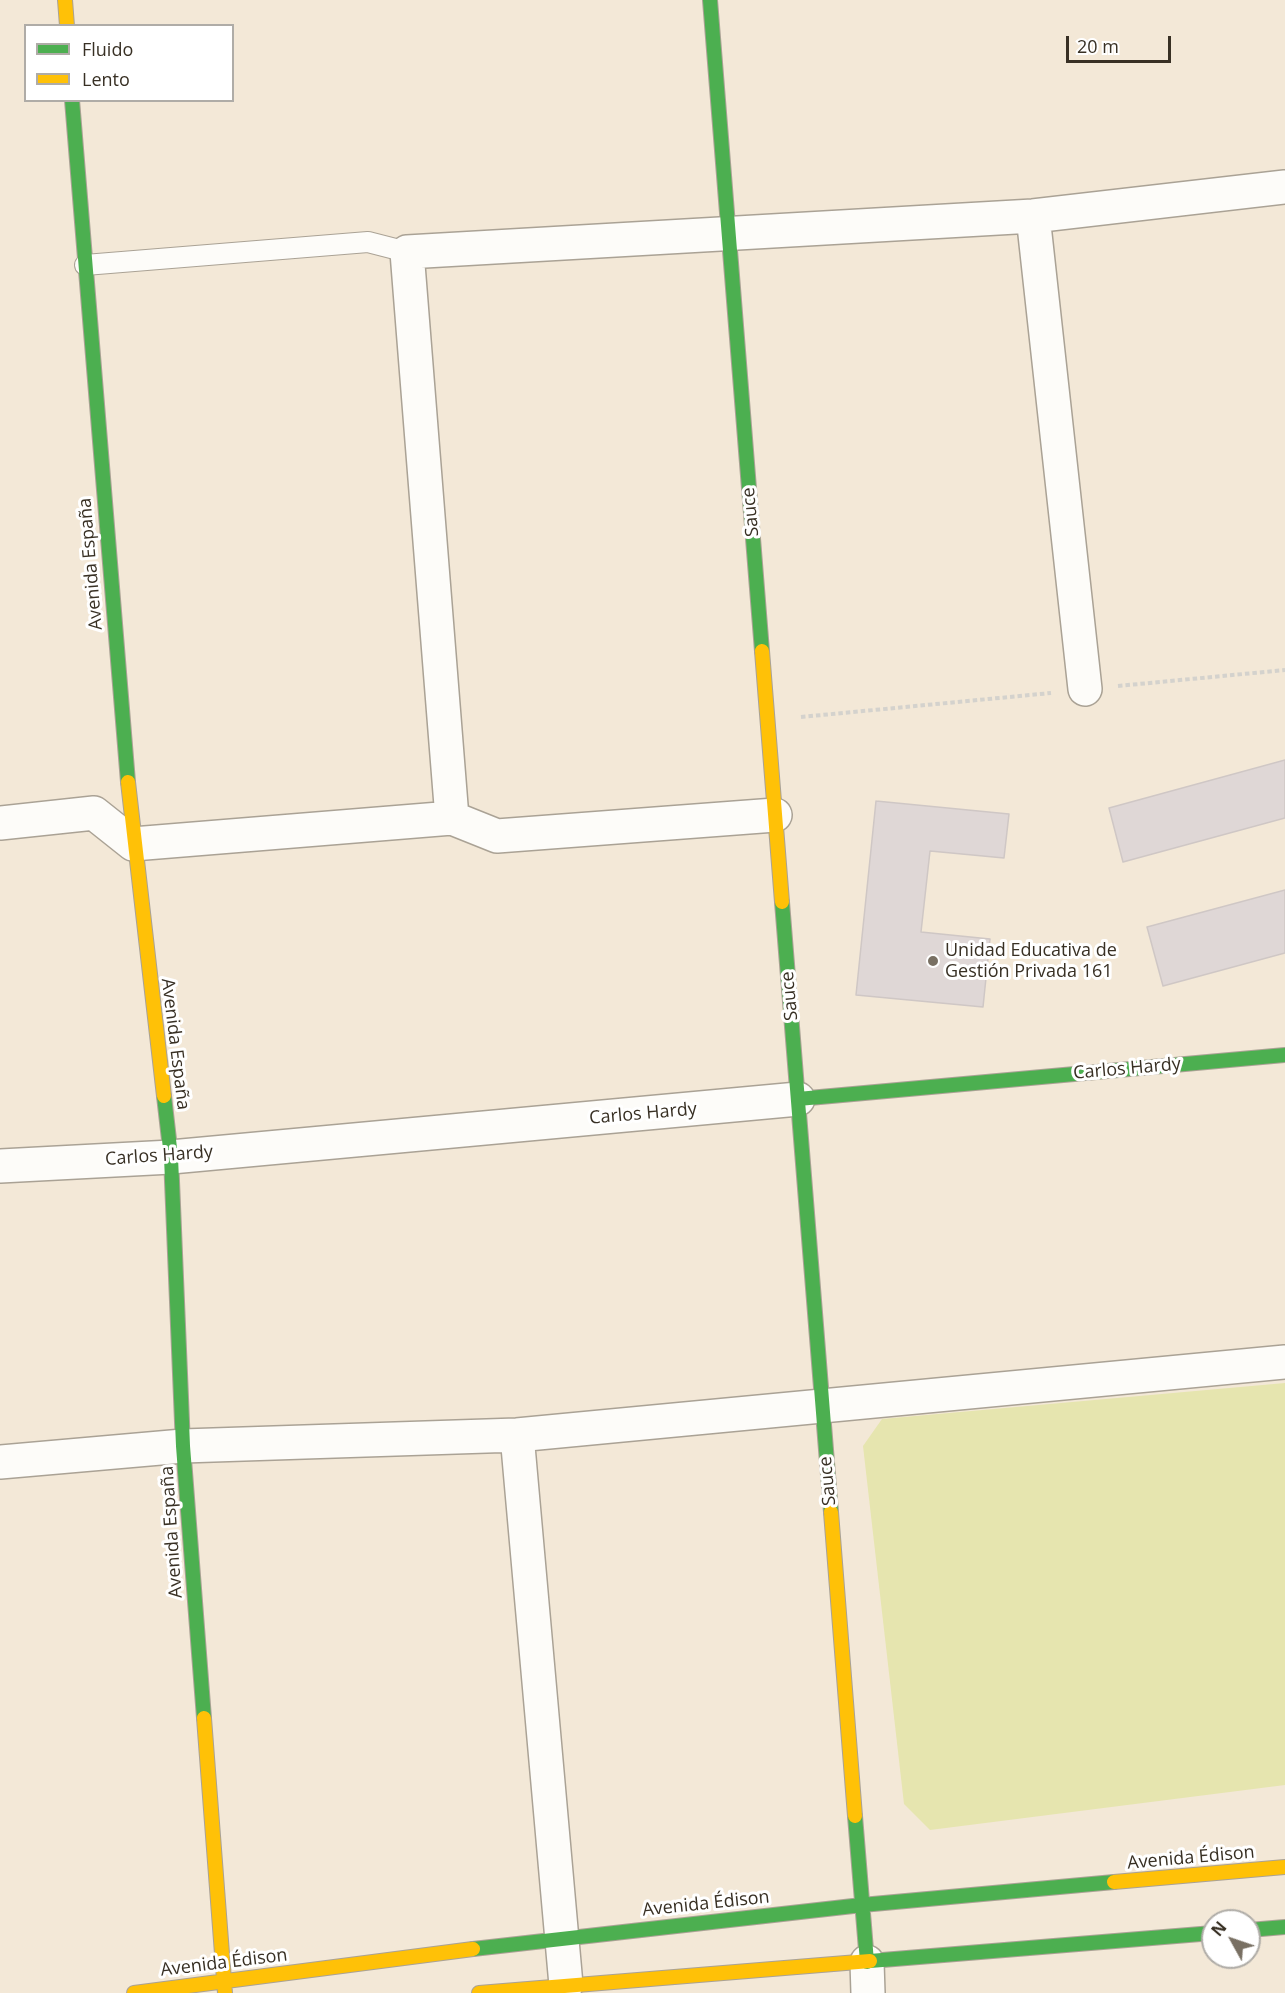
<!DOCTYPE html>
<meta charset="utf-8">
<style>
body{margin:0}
#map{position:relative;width:1285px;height:1993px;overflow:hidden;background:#f3e8d7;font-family:"Open Sans",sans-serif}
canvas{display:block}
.legend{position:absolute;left:24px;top:24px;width:210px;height:78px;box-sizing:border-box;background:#fff;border:2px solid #afaca7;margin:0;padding:8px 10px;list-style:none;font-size:18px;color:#383024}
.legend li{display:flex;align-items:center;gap:12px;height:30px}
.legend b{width:30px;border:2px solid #afaca7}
.north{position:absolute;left:1201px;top:1909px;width:60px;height:60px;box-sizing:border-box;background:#fff;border:2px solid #afaca7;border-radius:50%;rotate:310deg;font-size:16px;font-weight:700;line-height:24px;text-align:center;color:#383024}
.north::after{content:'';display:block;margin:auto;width:21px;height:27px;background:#797063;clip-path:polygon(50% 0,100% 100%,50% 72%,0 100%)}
.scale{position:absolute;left:1066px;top:36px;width:105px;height:27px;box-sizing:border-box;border:3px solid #383024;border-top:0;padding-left:8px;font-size:18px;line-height:21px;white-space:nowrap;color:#383024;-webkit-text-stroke:4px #fff;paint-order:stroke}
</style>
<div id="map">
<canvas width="1285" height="1993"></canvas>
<ul class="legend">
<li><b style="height:8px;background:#4caf50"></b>Fluido</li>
<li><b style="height:8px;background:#ffc107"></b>Lento</li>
</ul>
<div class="north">N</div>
<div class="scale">20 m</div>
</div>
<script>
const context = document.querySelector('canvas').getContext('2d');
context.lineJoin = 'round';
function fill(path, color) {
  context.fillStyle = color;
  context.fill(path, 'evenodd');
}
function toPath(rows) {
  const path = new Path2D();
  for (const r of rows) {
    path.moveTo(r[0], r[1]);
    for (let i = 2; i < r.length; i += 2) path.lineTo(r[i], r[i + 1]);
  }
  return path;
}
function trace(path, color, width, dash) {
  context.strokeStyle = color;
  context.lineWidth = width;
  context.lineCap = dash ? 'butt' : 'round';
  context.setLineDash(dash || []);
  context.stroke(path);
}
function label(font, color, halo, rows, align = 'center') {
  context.font = font + ' "Open Sans",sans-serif';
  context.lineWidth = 6;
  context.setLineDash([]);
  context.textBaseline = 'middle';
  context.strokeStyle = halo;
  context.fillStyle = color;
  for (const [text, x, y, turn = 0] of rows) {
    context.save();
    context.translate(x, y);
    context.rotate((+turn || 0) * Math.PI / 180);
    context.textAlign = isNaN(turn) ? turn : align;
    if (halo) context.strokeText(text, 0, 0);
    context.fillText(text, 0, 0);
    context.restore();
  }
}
fill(toPath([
 [1285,1383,1285,1785,930,1830,904,1804,863,1446,882,1419]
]), '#e6e5af');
const building = toPath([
 [1285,760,1285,818,1123,862,1109,808,1285,760],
 [876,801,1009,814,1004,858,930,851,921,932,990,939,983,1007,856,995,876,801],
 [1285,890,1285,953,1163,986,1147,927,1285,890]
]);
fill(building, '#dfd7d6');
trace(building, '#cfc7c5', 1.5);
const lane = toPath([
 [85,265,368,242,407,252]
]);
const street = toPath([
 [1033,216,1085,689],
 [452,818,407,252,1033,216,1285,187],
 [0,823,94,813,133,844,452,818,497,836,775,815],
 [0,1166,171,1157,798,1099],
 [517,1435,566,1985],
 [0,1462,183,1446,517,1435,1285,1362],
 [867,1962,868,1993]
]);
const fast = toPath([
 [710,0,762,651],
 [72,100,128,782],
 [782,902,831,1512],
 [164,1096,171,1157,183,1446,204,1718],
 [798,1099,1285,1055],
 [855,1816,867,1962],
 [1249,1930,1285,1927],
 [473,1949,862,1905,1114,1882],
 [870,1961,1213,1933]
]);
const slow = toPath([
 [65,0,67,26],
 [762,651,782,902],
 [128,782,164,1096],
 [831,1512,855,1816],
 [204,1718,225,1993],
 [1114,1882,1285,1867],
 [134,1993,473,1949],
 [479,1993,870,1961]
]);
trace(lane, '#aaa295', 22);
trace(street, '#aaa295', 36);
trace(fast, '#aaa295', 16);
trace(slow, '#aaa295', 16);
trace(toPath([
 [1118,686,1285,670],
 [801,717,1051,693]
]), '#d4d2cd', 4, [4.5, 3]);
trace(lane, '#fdfcf9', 20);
trace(street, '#fdfcf9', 33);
trace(fast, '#4caf50', 14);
trace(slow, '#ffc107', 14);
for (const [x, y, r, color] of [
 [933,961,6,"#797063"]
]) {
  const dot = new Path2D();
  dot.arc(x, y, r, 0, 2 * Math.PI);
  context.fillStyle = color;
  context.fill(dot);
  trace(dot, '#fff', 2);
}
label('18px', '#383024', '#fff', [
 ["Sauce",751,512,-95],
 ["Avenida España",91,564,-95],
 ["Sauce",790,996,-95],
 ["Avenida España",175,1044,83],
 ["Carlos Hardy",1127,1069,-5],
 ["Carlos Hardy",643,1114,-5],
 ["Carlos Hardy",159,1156,-4],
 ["Sauce",828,1481,-95],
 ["Avenida España",172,1532,-94],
 ["Avenida Édison",1191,1858,-5],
 ["Avenida Édison",706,1904,-6],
 ["Avenida Édison",224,1963,-7]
]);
label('18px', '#383024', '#fff', [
 ["Unidad Educativa de",945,951],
 ["Gestión Privada 161",945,972]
], 'left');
</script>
